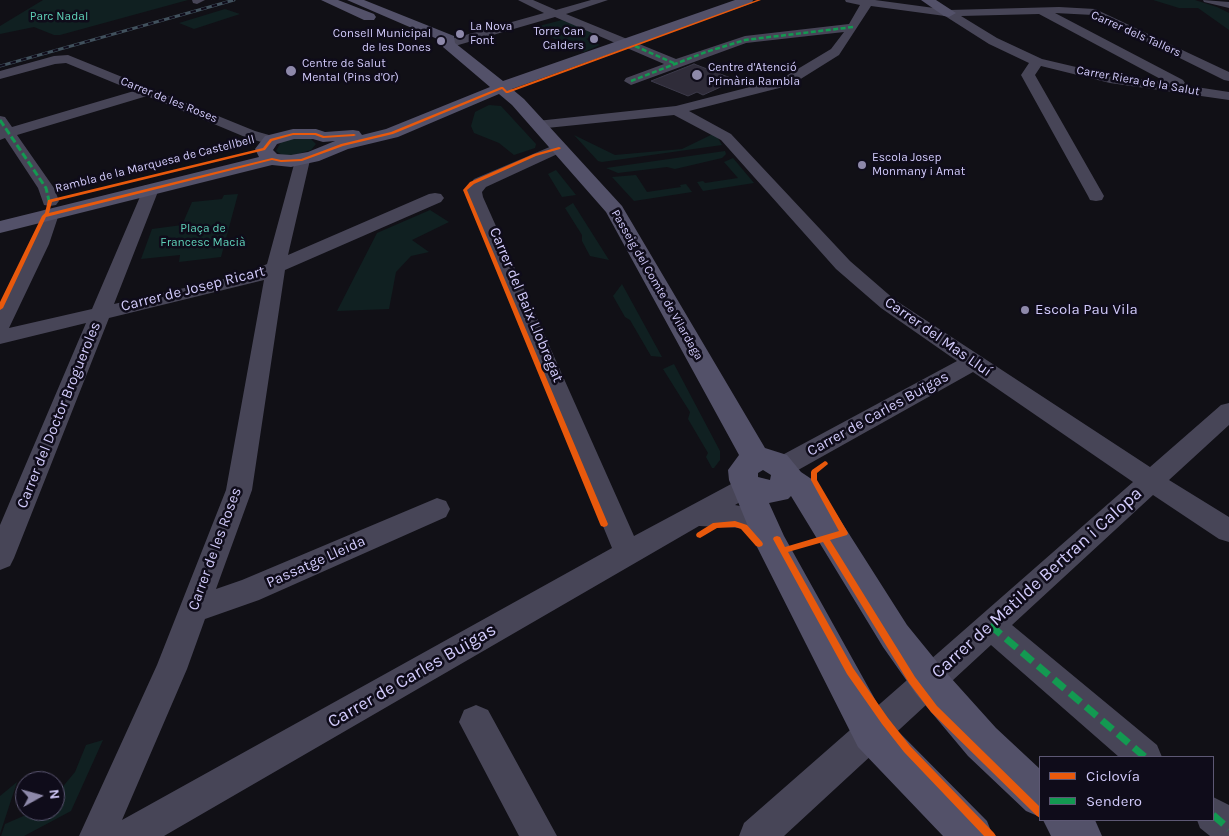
<!DOCTYPE html>
<meta charset="utf-8">
<style>
body{margin:0}
#map{position:relative;width:1229px;height:836px;overflow:hidden;background:#111016;font-family:Karla,sans-serif}
canvas{display:block}
.legend{position:absolute;left:1039px;top:756px;width:175px;height:65px;box-sizing:border-box;background:#0f0c1a;border:1px solid #5d5874;margin:0;padding:6px 9px;list-style:none;font-size:15px;color:#d1cafa}
.legend li{display:flex;align-items:center;gap:10px;height:25px}
.legend b{width:25px;border:1px solid #5d5874}
.north{position:absolute;left:15px;top:771px;width:50px;height:50px;box-sizing:border-box;background:#0f0c1a;border:1px solid #5d5874;border-radius:50%;rotate:83deg;font-size:14px;font-weight:700;line-height:20px;text-align:center;color:#d1cafa}
.north::after{content:'';display:block;margin:auto;width:18px;height:22px;background:#8e89aa;clip-path:polygon(50% 0,100% 100%,50% 72%,0 100%)}
</style>
<div id="map">
<canvas width="1229" height="836"></canvas>
<ul class="legend">
<li><b style="height:6px;background:#e8590c"></b>Ciclovía</li>
<li><b style="height:6px;background:#139951"></b>Sendero</li>
</ul>
<div class="north">N</div>
</div>
<script>
const context = document.querySelector('canvas').getContext('2d');
context.lineJoin = 'round';
function fill(path, color) {
  context.fillStyle = color;
  context.fill(path, 'evenodd');
}
function toPath(rows) {
  const path = new Path2D();
  for (const r of rows) {
    path.moveTo(r[0], r[1]);
    for (let i = 2; i < r.length; i += 2) path.lineTo(r[i], r[i + 1]);
  }
  return path;
}
function trace(path, color, width, dash) {
  context.strokeStyle = color;
  context.lineWidth = width;
  context.lineCap = dash ? 'butt' : 'round';
  context.setLineDash(dash || []);
  context.stroke(path);
}
function label(font, color, halo, rows, align = 'center') {
  context.font = font + ' Karla,sans-serif';
  context.lineWidth = 5;
  context.setLineDash([]);
  context.textBaseline = 'middle';
  context.strokeStyle = halo;
  context.fillStyle = color;
  for (const [text, x, y, turn = 0] of rows) {
    context.save();
    context.translate(x, y);
    context.rotate((+turn || 0) * Math.PI / 180);
    context.textAlign = isNaN(turn) ? turn : align;
    if (halo) context.strokeText(text, 0, 0);
    context.fillText(text, 0, 0);
    context.restore();
  }
}
fill(toPath([
 [43,0,188,0,60,35,54,35,34,27,0,34,0,26],
 [1153,0,1195,0,1217,7,1229,13,1229,30,1198,8,1179,8],
 [225,9,240,14,194,29,179,23],
 [562,20,598,34,586,39,600,45,584,52,531,28],
 [489,105,501,106,536,144,535,148,514,155,499,143,474,133,471,126,475,112],
 [715,133,722,145,602,162,598,161,574,135,615,155,682,149],
 [292,138,311,139,316,144,311,150,294,155,282,155,276,151,281,142],
 [725,151,726,154,722,158,675,169,667,167,618,173,606,168],
 [733,158,754,183,703,191,697,182,703,181,705,183,738,178,724,162],
 [556,170,576,195,562,197,548,174],
 [636,175,647,192,681,187,680,185,686,184,692,192,634,201,612,177],
 [238,194,221,257,179,262,180,255,141,259,152,229,182,225,192,202,222,199,224,195],
 [573,203,609,260,590,256,582,241,582,235,565,208],
 [430,210,449,222,412,240,429,252,411,256,396,272,389,309,337,311,377,233],
 [622,284,662,357,651,356,630,320,625,317,613,296],
 [674,364,720,451,720,460,714,468,712,468,706,457,708,453,688,419,690,412,663,369],
 [103,740,71,811,24,836,1,836,5,824,35,811,55,811,55,796,75,772,86,745],
 [17,782,0,834,0,796]
]), '#102021');
const building = toPath([
 [694,64,736,80,703,95,697,92,688,96,651,81,694,64]
]);
fill(building, '#2f2c39');
trace(building, '#3c3a4a', 1);
fill(toPath([
 [192,0,205,0,197,4,193,3,192,0],
 [518,0,533,0,556,10,591,0,608,0,566,14,676,59,745,36,849,24,860,5,846,2,845,0,875,0,949,10,1059,7,1095,9,1229,72,1229,81,1224,80,1093,15,1055,13,1183,80,1185,83,1183,85,1229,92,1229,100,1110,83,1041,66,1035,75,1104,196,1102,200,1096,201,1090,200,1088,196,1021,75,1029,63,989,44,945,16,871,6,839,55,791,85,689,111,731,134,850,261,895,300,1150,467,1221,405,1229,403,1229,425,1169,480,1229,517,1229,542,1219,539,1153,495,1012,625,1157,745,1162,757,1119,757,991,645,784,836,739,836,744,823,1133,482,973,372,791,474,782,477,773,474,769,467,773,460,957,361,881,308,836,269,721,140,674,115,537,129,530,125,537,121,676,106,781,79,831,49,844,32,746,43,631,85,624,81,626,78,664,64,555,17,448,48,442,44,444,41,544,13,518,0],
 [1039,14,1168,83,1110,75,1042,59,997,38,961,16,1039,14],
 [1203,0,1229,2,1229,8,1204,2,1203,0],
 [68,55,255,131,276,137,279,140,271,145,245,137,147,96,17,135,54,188,59,201,56,205,50,206,44,205,38,188,5,138,0,140,0,116,5,117,12,127,134,91,66,63,55,64,0,79,0,71,54,56,68,55],
 [559,143,564,145,567,148,564,151,486,187,482,192,483,197,634,536,748,475,757,478,761,485,757,492,735,505,759,510,774,520,778,528,774,536,764,539,754,536,743,528,699,526,164,836,79,836,157,665,226,490,264,280,109,318,14,558,10,566,0,570,0,525,86,323,0,344,0,305,31,244,44,210,50,209,56,210,59,214,49,244,9,328,92,309,145,185,157,185,159,189,114,304,246,274,267,264,296,157,302,155,310,160,288,255,429,194,435,193,441,194,444,198,441,202,285,270,252,490,216,589,242,580,437,498,446,501,450,509,446,517,259,600,205,619,187,669,122,820,612,548,465,191,474,179,559,143],
 [476,705,488,710,557,836,519,836,459,722,464,710,476,705],
 [1213,797,1229,805,1229,836,1210,836,1200,828,1197,820,1213,820,1213,797]
]), '#474557');
fill(toPath([
 [321,0,338,0,374,14,376,17,374,20,364,20,321,0],
 [347,0,364,0,454,36,455,43,503,81,735,0,753,0,752,3,512,89,524,99,622,206,765,448,787,455,801,472,816,482,907,625,942,668,996,728,1040,769,1040,817,1026,811,968,756,916,694,883,647,791,496,788,499,769,503,784,536,886,719,987,821,993,836,943,836,858,747,754,541,729,480,728,470,739,455,606,212,512,105,499,94,398,137,348,149,319,161,291,167,272,165,0,233,0,221,259,157,255,149,265,136,293,129,316,129,325,132,353,130,359,131,362,135,386,129,490,87,443,47,442,41,347,0],
 [294,139,313,139,323,142,335,141,308,152,291,155,277,154,273,150,277,144,294,139],
 [763,470,771,475,770,480,758,477,758,473,763,470],
 [921,0,936,0,956,13,949,17,944,16,921,0],
 [1043,820,1095,820,1102,836,1051,836,1043,820]
]), '#535169');
const rail = toPath([
 [0,66,234,0]
]);
trace(rail, '#41515d', 3);
trace(rail, '#0f0c1a', 2, [5.5]);
trace(toPath([
 [635,46,676,64],
 [631,81,706,52,745,40,853,27]
]), '#139951', 2.5, [5, 2.5]);
trace(toPath([
 [0,120,46,188,50,205]
]), '#139951', 3, [7, 3]);
trace(toPath([
 [990,625,1145,757],
 [1213,815,1229,829]
]), '#139951', 7, [14, 7]);
fill(toPath([
 [757,0,761,0,508,93,506,93,502,89,393,134,343,146,302,161,281,162,272,160,46,217,3,308,0,310,0,302,42,216,45,213,48,200,263,148,270,139,293,133,316,133,324,136,354,134,356,135,354,136,323,138,315,135,293,135,272,141,265,150,52,202,49,213,272,158,281,160,301,159,341,144,391,132,501,87,503,87,507,91,757,0],
 [559,147,561,148,560,149,536,156,474,184,467,190,608,524,607,526,604,527,601,526,600,524,463,190,470,182,534,154,559,147],
 [825,461,827,462,828,464,817,473,817,480,848,533,847,535,830,540,915,677,937,706,1040,807,1040,818,1037,816,931,712,909,683,823,542,788,552,853,668,888,718,910,746,994,833,996,836,984,836,904,752,882,724,847,674,773,539,774,537,777,536,780,537,785,547,839,531,811,480,811,472,812,470,825,461],
 [735,521,747,525,762,542,763,544,762,546,759,547,756,546,741,529,735,527,717,528,700,538,697,537,696,535,697,533,713,523,735,521]
]), '#e8590c');
for (const [x, y, r, color] of [
 [460,34,5,"#8e89aa"],
 [594,39,5,"#8e89aa"],
 [441,41,5,"#8e89aa"],
 [291,71,6,"#8e89aa"],
 [697,75,6,"#8e89aa"],
 [862,165,5,"#8e89aa"],
 [1025,310,5,"#8e89aa"]
]) {
  const dot = new Path2D();
  dot.arc(x, y, r, 0, 2 * Math.PI);
  context.fillStyle = color;
  context.fill(dot);
  trace(dot, '#0f0c1a', 2);
}
label('12px', '#5fd1b9', '#0f0c1a', [
 ["Parc Nadal",59,17],
 ["Plaça de",203,229],
 ["Francesc Macià",203,243]
]);
label('12px', '#d1cafa', '#0f0c1a', [
 ["La Nova",470,27],
 ["Font",470,41],
 ["Torre Can",584,32,"right"],
 ["Calders",584,46,"right"],
 ["Consell Municipal",431,34,"right"],
 ["de les Dones",431,48,"right"],
 ["Centre de Salut",302,64],
 ["Mental (Pins d'Or)",302,78],
 ["Centre d'Atenció",708,68],
 ["Primària Rambla",708,82],
 ["Escola Josep",872,158],
 ["Monmany i Amat",872,172]
], 'left');
label('12px', '#d1cafa', '#0f0c1a', [
 ["Carrer dels Tallers",1136,34,24],
 ["Carrer Riera de la Salut",1138,81,10],
 ["Carrer de les Roses",169,100,22],
 ["Rambla de la Marquesa de Castellbell",155,164,-14],
 ["Passeig del Comte de Vilardaga",657,285,60]
]);
label('15px', '#d1cafa', '#0f0c1a', [
 ["Carrer de Josep Ricart",193,289,-14],
 ["Carrer del Baix Llobregat",526,305,67],
 ["Carrer del Mas Lluí",938,337,35],
 ["Carrer de Carles Buïgas",878,414,-29],
 ["Carrer del Doctor Brogueroles",59,415,-68],
 ["Carrer de les Roses",215,549,-70],
 ["Passatge Lleida",316,562,-24]
]);
label('15px', '#d1cafa', '#0f0c1a', [
 ["Escola Pau Vila",1035,310]
], 'left');
label('18px', '#d1cafa', '#0f0c1a', [
 ["Carrer de Matilde Bertran i Calopa",1037,583,-42],
 ["Carrer de Carles Buïgas",412,676,-30]
]);
</script>
